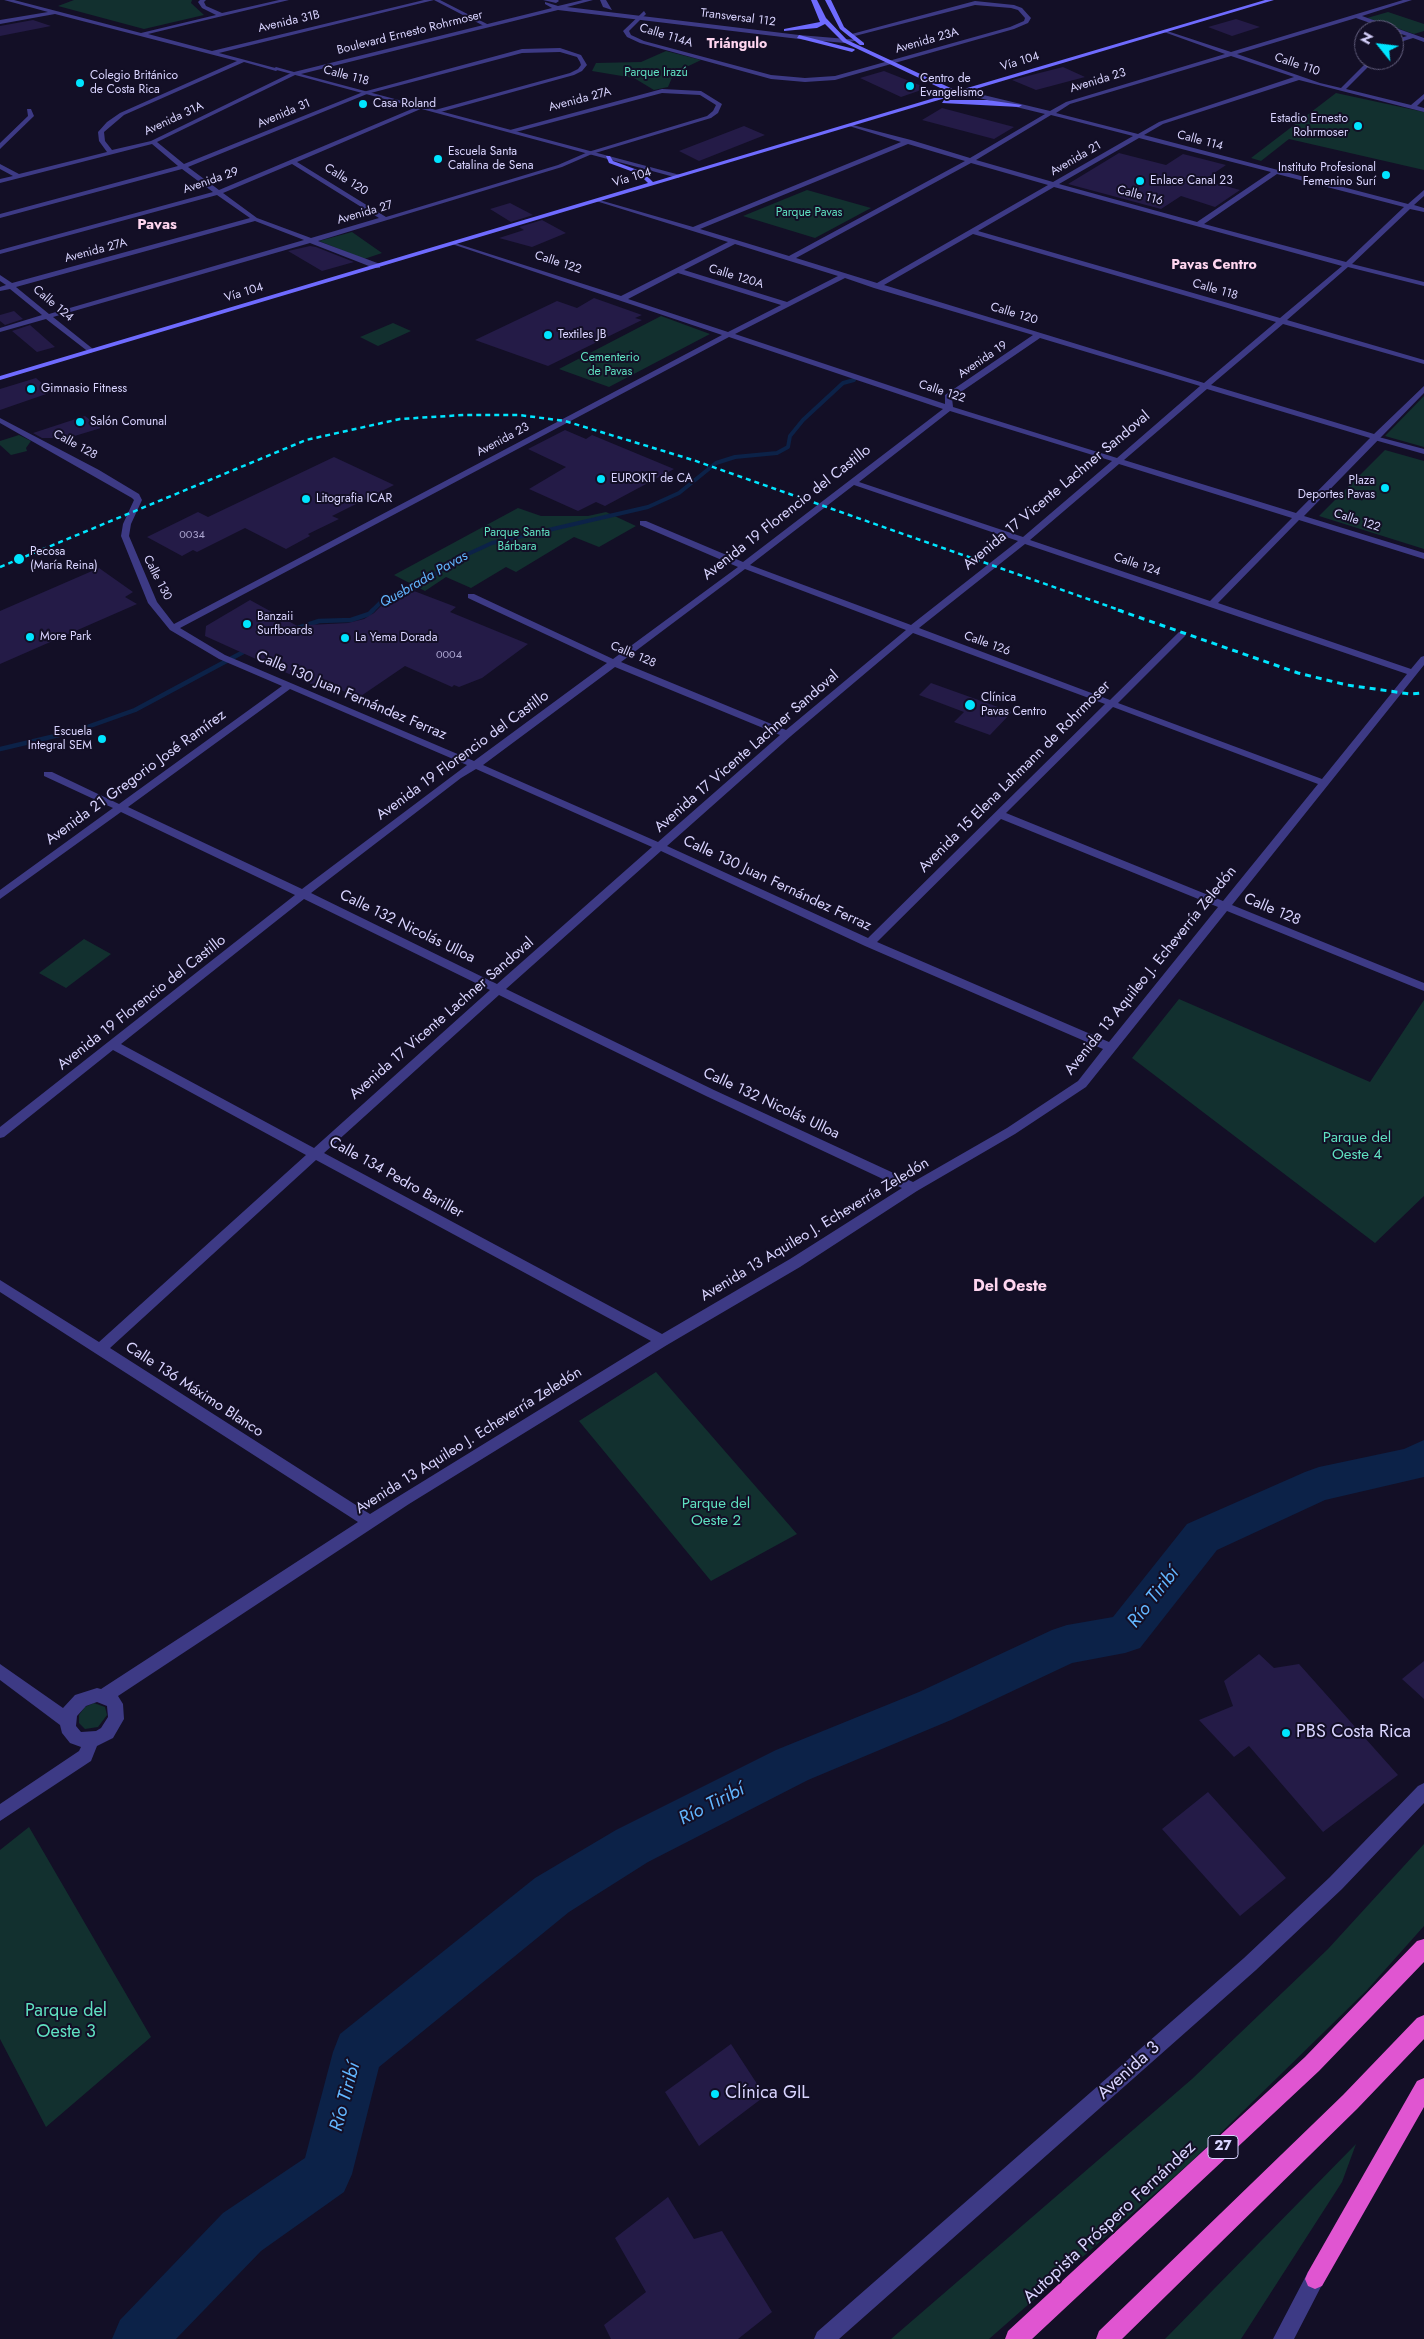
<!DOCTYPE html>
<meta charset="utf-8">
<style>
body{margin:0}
#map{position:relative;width:1424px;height:2339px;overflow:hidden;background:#130f26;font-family:Jost,sans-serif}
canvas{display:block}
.north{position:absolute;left:1354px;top:20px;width:50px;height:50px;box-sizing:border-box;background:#130f26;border:1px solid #625e7d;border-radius:50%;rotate:299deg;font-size:14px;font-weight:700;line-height:20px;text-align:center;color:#d9d4ff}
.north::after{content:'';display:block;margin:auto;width:18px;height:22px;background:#00e5ff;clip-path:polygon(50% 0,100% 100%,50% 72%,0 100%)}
</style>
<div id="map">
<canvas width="1424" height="2339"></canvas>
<div class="north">N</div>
</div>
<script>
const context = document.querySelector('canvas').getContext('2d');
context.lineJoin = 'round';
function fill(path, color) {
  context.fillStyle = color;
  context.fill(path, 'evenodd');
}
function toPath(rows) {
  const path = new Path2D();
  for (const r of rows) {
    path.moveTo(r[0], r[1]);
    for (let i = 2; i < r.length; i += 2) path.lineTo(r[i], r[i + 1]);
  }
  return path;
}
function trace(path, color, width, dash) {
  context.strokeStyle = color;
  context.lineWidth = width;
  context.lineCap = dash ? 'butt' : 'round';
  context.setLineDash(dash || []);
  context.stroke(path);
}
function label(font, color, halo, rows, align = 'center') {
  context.font = font + ' Jost,sans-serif';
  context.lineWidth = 4;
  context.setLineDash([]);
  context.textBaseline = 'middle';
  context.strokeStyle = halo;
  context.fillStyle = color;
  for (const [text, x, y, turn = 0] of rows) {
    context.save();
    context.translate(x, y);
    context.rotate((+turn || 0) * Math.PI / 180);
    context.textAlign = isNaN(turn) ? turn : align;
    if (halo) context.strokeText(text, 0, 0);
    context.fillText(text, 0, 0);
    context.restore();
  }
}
fill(toPath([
 [74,0,192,0,191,3,204,15,144,29,58,6],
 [1388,12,1424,24,1424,31,1414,34,1367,18],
 [666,51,701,60,674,73,668,87,654,90,634,78,592,71,596,63,641,62],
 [1336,93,1424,112,1424,170,1289,139,1261,161,1251,158],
 [807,190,871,208,815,238,743,216],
 [352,232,382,253,364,259,319,241],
 [661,316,710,334,609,387,559,369],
 [393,323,411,331,378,346,360,337],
 [1424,396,1424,447,1385,436],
 [19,435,31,441,26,448,27,451,11,455,0,445,0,441],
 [1385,450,1424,461,1424,549,1319,516],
 [518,508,541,516,588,516,606,512,636,526,599,547,574,537,516,572,506,567,471,588,446,577,425,591,394,575],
 [84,939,111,954,66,988,39,973],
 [1179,999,1370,1082,1424,1000,1424,1196,1375,1243,1132,1058],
 [656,1372,797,1534,711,1581,579,1421],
 [94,1703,105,1707,107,1715,98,1727,85,1729,79,1723,79,1715,85,1707],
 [29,1827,151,2037,46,2127,0,2039,0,1850],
 [1424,1844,1424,1926,1367,1990,1191,2162,989,2339,891,2339,1192,2079,1328,1949],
 [1356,2144,1342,2182,1241,2339,1165,2339]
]), '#12302f');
trace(toPath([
 [372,611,381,602,415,588,457,559,492,543,648,507,679,493,716,463,735,457,777,453,788,447,790,436,803,420,843,383,854,380]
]), '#0c2248', 4);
trace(toPath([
 [292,630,319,621,351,620,369,614,373,610],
 [0,749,76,731,135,710,247,650]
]), '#0c2248', 4.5);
fill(toPath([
 [1424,1440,1424,1477,1325,1500,1217,1550,1140,1648,1125,1653,1072,1663,951,1720,808,1780,648,1862,569,1912,379,2067,352,2174,344,2192,261,2251,176,2339,112,2339,120,2320,223,2213,305,2158,333,2052,340,2034,535,1878,616,1830,776,1750,919,1692,1052,1630,1067,1625,1113,1617,1187,1524,1305,1472,1319,1467,1404,1449,1424,1440]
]), '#0c2248');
fill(toPath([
 [1236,19,1260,27,1232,36,1208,27],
 [33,20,51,26,0,36,0,26],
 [1063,67,1085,77,1036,90,1012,80],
 [884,71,927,88,901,97,860,78],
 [942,108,1014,127,994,139,922,120],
 [744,126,765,135,699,161,679,151],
 [1119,153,1166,165,1183,154,1226,165,1204,180,1240,190,1215,207,1181,196,1161,209,1068,184],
 [510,203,533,215,511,222,490,209],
 [542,220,566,233,532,247,499,238,524,230,519,227],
 [310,246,316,247,354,262,322,271,288,251],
 [594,298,642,315,635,318,642,320,548,366,475,340,557,301,577,308],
 [14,311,23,319,5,325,0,321,0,315],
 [30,325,55,347,37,352,12,331],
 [36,378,52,392,0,410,0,389],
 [85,416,101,428,68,438,42,438,33,433],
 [565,430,586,439,592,435,674,469,605,506,596,502,578,511,529,489,566,467,528,449],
 [334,457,394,485,332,516,339,519,308,534,310,536,286,549,245,528,197,552,193,550,182,556,147,537,198,512,208,517],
 [99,568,133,592,125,597,137,604,0,664,0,611],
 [414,591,456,607,450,612,528,644,482,678,459,687,454,685,452,687,405,666,358,698,337,688,329,692,205,636,206,626,250,600,301,628,308,625,348,623,364,619,374,613,383,604],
 [931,683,1012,712,990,735,954,722,964,712,919,695],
 [1259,1654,1274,1668,1299,1664,1398,1775,1323,1832,1249,1746,1234,1757,1199,1720,1233,1706,1224,1681],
 [1424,1661,1424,1699,1402,1679],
 [1208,1792,1286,1878,1240,1916,1162,1829],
 [731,2044,765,2096,699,2146,665,2092],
 [668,2197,694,2239,722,2231,772,2312,738,2339,611,2339,604,2325,646,2292,615,2238]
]), '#241b47');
fill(toPath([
 [1371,435,1424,449,1424,454,1371,439,1371,435]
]), '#3d3a85');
fill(toPath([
 [4,0,14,0,141,33,216,15,202,8,198,2,200,0,206,0,204,2,206,6,222,13,279,0,289,0,148,34,212,51,424,0,440,0,489,25,484,26,434,0,219,53,279,69,276,71,244,62,124,115,104,132,105,141,112,150,151,141,291,73,295,73,295,75,157,142,184,164,363,92,522,49,560,48,581,55,587,65,582,71,574,75,437,113,435,110,570,73,578,69,581,65,580,62,577,57,560,52,522,53,367,94,188,167,219,190,419,106,423,106,423,108,297,162,386,217,558,165,588,152,707,116,713,111,716,105,700,95,662,93,512,133,510,130,662,89,701,91,722,104,718,113,711,118,592,154,562,167,318,241,380,264,380,268,374,268,310,243,53,317,93,349,94,351,90,353,46,319,0,332,0,328,42,315,10,289,0,291,0,287,6,285,0,281,0,275,12,283,250,218,217,195,0,254,0,250,213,192,182,169,0,218,0,214,178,166,152,144,0,183,0,179,13,176,0,169,0,164,19,174,107,152,99,141,98,132,107,122,120,113,237,61,55,14,0,24,0,20,48,12,4,0],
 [292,164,379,218,311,238,257,218,223,193,292,164],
 [255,221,304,240,49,314,16,287,255,221],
 [543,0,558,0,559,1,556,3,543,0],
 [1403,0,1412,0,1362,16,1424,38,1424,42,1413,38,1394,44,1394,40,1407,36,1356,18,1237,54,1320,83,1341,88,1369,60,1375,60,1346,89,1411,105,1424,94,1424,99,1417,106,1424,108,1424,112,1299,80,1163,124,1144,135,1408,204,1424,190,1424,196,1414,205,1424,208,1424,212,1410,209,1352,264,1424,282,1424,286,1348,267,1287,320,1424,360,1424,364,1283,324,1211,385,1374,434,1424,386,1424,393,1304,516,1424,553,1424,559,1299,520,1218,603,1411,669,1421,657,1424,656,1424,665,1232,905,1424,983,1424,991,1227,911,1086,1087,1015,1134,917,1191,800,1267,667,1345,409,1504,118,1696,123,1704,124,1719,113,1738,97,1746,91,1761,0,1821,0,1804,79,1751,81,1747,70,1743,62,1733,60,1725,0,1680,0,1664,63,1708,75,1695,97,1688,101,1689,358,1522,0,1292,0,1280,99,1342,306,1155,113,1050,4,1137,0,1138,0,1127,295,895,121,812,0,899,0,890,113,808,44,776,44,772,52,772,119,804,282,686,219,659,170,630,148,603,121,536,123,524,134,500,132,498,0,423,0,418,99,470,139,494,142,500,131,524,129,536,157,602,174,624,722,335,452,244,452,242,621,296,728,242,596,201,596,199,693,227,901,142,849,126,849,124,911,140,970,158,1045,114,971,96,956,95,954,92,971,92,1050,111,1066,102,1225,54,1164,32,1164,30,1231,52,1403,0],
 [1231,56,1294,77,1159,122,1138,134,1056,113,1070,104,1231,56],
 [1051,115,1133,136,1053,182,976,160,1051,115],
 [1139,138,1271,172,1197,222,1059,184,1139,138],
 [908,144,965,161,789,256,700,229,908,144],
 [971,163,1048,185,877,283,796,258,971,163],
 [1277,174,1404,207,1346,262,1204,224,1277,174],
 [1054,187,1342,266,1280,318,978,231,1054,187],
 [973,234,1276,322,1204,383,884,285,973,234],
 [735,244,838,276,787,302,684,270,735,244],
 [678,273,781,305,728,332,628,299,678,273],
 [845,278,874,288,1033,335,945,395,945,404,735,334,845,278],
 [729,337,943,409,743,562,646,521,640,521,640,525,738,567,613,659,474,594,468,594,468,598,607,663,474,761,225,655,180,628,729,337],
 [1040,338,1200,386,1117,458,953,407,952,398,1040,338],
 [1207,389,1370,438,1296,513,1124,460,1207,389],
 [950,411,1112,461,1023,537,859,482,950,411],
 [1119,464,1292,518,1210,601,1030,540,1119,464],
 [854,485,1018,541,911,625,750,565,854,485],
 [1025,544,1407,674,1322,779,1118,703,1185,636,1185,632,1179,632,1110,700,919,628,1025,544],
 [745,569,906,630,786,730,621,662,745,569],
 [913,633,1105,704,868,938,667,846,791,736,913,633],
 [615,667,780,735,658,842,483,765,615,667],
 [290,689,467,765,302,889,128,807,290,689],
 [1113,707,1318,784,1223,901,1006,813,1113,707],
 [476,769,652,847,497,984,311,893,461,778,476,769],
 [1001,819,1218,907,1109,1042,877,942,1001,819],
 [661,851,865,946,1103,1049,1078,1081,1007,1128,913,1182,714,1090,506,989,661,851],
 [304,899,490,990,314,1148,121,1044,304,899],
 [499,995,706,1096,902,1188,790,1259,662,1334,324,1153,499,995],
 [316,1160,651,1341,370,1514,110,1348,316,1160],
 [97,1702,107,1706,108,1717,101,1728,96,1731,81,1732,76,1726,77,1716,86,1706,97,1702],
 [975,1,1014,5,1022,8,1031,18,1028,23,1014,29,835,80,805,82,771,79,640,43,627,37,623,31,644,11,646,14,629,31,631,35,644,41,771,75,805,78,835,76,1010,27,1024,21,1025,18,1018,10,1011,8,975,5,851,37,848,35,975,1],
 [27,109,31,109,34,116,0,149,0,143,28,116,27,109]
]), '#3d3a85');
fill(toPath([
 [583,0,593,0,567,7,799,35,859,40,845,43,799,39,558,10,301,74,680,175,681,176,678,178,273,69,276,67,294,72,552,8,545,4,545,2,558,6,583,0],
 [600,0,606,0,612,10,603,7,600,0],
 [1424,1783,1424,1803,1342,1889,1256,1970,839,2339,814,2339,817,2332,1244,1958,1330,1877,1418,1786,1424,1783],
 [1315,2269,1322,2272,1325,2279,1294,2339,1273,2339,1308,2272,1315,2269]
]), '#3d3a85');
fill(toPath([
 [811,0,817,0,826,18,847,40,957,91,1265,0,1274,0,0,380,0,376,648,183,639,174,609,163,606,156,610,156,613,161,643,172,653,182,951,93,843,42,825,24,817,28,784,31,784,29,820,22,811,0],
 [825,0,831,0,844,27,864,43,864,45,860,45,840,29,825,0],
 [799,35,854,49,855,50,852,52,797,38,799,35],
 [944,100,987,100,1022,105,1019,107,942,103,944,100]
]), '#6f6bff');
fill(toPath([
 [1424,1939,1424,1962,1319,2071,1032,2339,1005,2339,1008,2331,1305,2057,1417,1941,1424,1939],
 [1424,2015,1424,2039,1357,2109,1122,2339,1096,2339,1099,2331,1343,2095,1417,2018,1424,2015],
 [1424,2078,1424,2107,1322,2286,1315,2289,1308,2286,1305,2279,1308,2272,1417,2081,1424,2078]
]), '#e055d1');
trace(toPath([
 [0,567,306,440,400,419,464,415,519,415,565,421,693,460,1122,611]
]), '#00e5ff', 2.5, [5, 4]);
trace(toPath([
 [1118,610,1298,673,1347,685,1410,694,1424,693]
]), '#00e5ff', 3, [6, 5]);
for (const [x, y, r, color] of [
 [80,83,5,"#00e5ff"],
 [910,86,5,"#00e5ff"],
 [363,104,5,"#00e5ff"],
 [1358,126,5,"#00e5ff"],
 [438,159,5,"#00e5ff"],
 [1386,175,5,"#00e5ff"],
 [1140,181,5,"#00e5ff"],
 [548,335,5,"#00e5ff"],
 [31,389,5,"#00e5ff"],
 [80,422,5,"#00e5ff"],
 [601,479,5,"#00e5ff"],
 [1385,488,5,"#00e5ff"],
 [306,499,5,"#00e5ff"],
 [19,559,6,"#00e5ff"],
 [247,624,5,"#00e5ff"],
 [30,637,5,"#00e5ff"],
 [345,638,5,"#00e5ff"],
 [970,705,6,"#00e5ff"],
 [102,739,5,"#00e5ff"],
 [1286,1733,5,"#00e5ff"],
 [715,2094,5,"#00e5ff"]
]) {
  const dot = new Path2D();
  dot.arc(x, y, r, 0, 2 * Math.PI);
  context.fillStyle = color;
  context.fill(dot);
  trace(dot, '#130f26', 2);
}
label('11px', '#aca6d1', null, [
 ["0034",192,535],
 ["0004",449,655]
]);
label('12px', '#d9d4ff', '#130f26', [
 ["Transversal 112",738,18,7],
 ["Avenida 31B",289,22,-13],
 ["Boulevard Ernesto Rohrmoser",410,33,-14],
 ["Calle 114A",666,36,17],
 ["Avenida 23A",927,41,-16],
 ["Vía 104",1020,62,-17],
 ["Calle 110",1297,65,19],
 ["Calle 118",346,76,15],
 ["Avenida 23",1098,81,-17],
 ["Avenida 27A",580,100,-15],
 ["Avenida 31",284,114,-23],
 ["Avenida 31A",174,119,-25],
 ["Calle 114",1200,141,15],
 ["Avenida 21",1076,159,-30],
 ["Vía 104",632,178,-17],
 ["Calle 120",346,180,32],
 ["Avenida 29",211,181,-19],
 ["Calle 116",1140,196,15],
 ["Avenida 27",365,213,-16],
 ["Avenida 27A",96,251,-15],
 ["Calle 122",558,263,18],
 ["Calle 120A",736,277,17],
 ["Calle 118",1215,290,16],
 ["Vía 104",244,293,-17],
 ["Calle 124",53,304,40],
 ["Calle 120",1014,314,17],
 ["Avenida 19",983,360,-34],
 ["Calle 122",942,392,18],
 ["Avenida 23",503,440,-28],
 ["Calle 128",75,445,29],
 ["Calle 122",1357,521,18],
 ["Calle 124",1137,565,19],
 ["Calle 130",157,578,63],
 ["Calle 126",987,644,20],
 ["Calle 128",633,655,23]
]);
label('12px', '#5fe0c0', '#130f26', [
 ["Parque Irazú",656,73],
 ["Parque Pavas",809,213],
 ["Cementerio",610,358],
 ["de Pavas",610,372],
 ["Parque Santa",517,533],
 ["Bárbara",517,547]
]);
label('12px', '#d9d4ff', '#130f26', [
 ["Colegio Británico",90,76],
 ["de Costa Rica",90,90],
 ["Centro de",920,79],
 ["Evangelismo",920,93],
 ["Casa Roland",373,104],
 ["Estadio Ernesto",1348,119,"right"],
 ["Rohrmoser",1348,133,"right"],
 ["Escuela Santa",448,152],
 ["Catalina de Sena",448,166],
 ["Instituto Profesional",1376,168,"right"],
 ["Femenino Surí",1376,182,"right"],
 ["Enlace Canal 23",1150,181],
 ["Textiles JB",558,335],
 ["Gimnasio Fitness",41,389],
 ["Salón Comunal",90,422],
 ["EUROKIT de CA",611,479],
 ["Plaza",1375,481,"right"],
 ["Deportes Pavas",1375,495,"right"],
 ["Litografia ICAR",316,499],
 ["Pecosa",30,552],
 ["(María Reina)",30,566],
 ["Banzaii",257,617],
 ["Surfboards",257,631],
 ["More Park",40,637],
 ["La Yema Dorada",355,638],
 ["Clínica",981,698],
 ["Pavas Centro",981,712],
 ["Escuela",92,732,"right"],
 ["Integral SEM",92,746,"right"]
], 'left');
label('bold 14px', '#ffd6f0', '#130f26', [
 ["Triángulo",737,45],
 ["Pavas Centro",1214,266]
]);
label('italic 14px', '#62b6ff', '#130f26', [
 ["Quebrada Pavas",424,580,-30]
]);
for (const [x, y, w] of [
 [1223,2147,30]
]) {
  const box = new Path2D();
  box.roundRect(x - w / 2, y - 11.5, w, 23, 4);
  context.fillStyle = '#130f26';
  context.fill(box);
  trace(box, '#d9d4ff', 1);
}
label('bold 14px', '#d9d4ff', null, [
 ["27",1223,2147]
]);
label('bold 15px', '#ffd6f0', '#130f26', [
 ["Pavas",157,225]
]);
label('15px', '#d9d4ff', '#130f26', [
 ["Avenida 17 Vicente Lachner Sandoval",1057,491,-40],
 ["Avenida 19 Florencio del Castillo",787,513,-38],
 ["Calle 130 Juan Fernández Ferraz",351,696,23],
 ["Avenida 17 Vicente Lachner Sandoval",747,752,-41],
 ["Avenida 19 Florencio del Castillo",463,756,-36],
 ["Avenida 15 Elena Lahmann de Rohrmoser",1015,777,-45],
 ["Avenida 21 Gregorio José Ramírez",136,778,-36],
 ["Calle 130 Juan Fernández Ferraz",777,884,25],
 ["Calle 128",1272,910,23],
 ["Calle 132 Nicolás Ulloa",407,927,26],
 ["Avenida 13 Aquileo J. Echeverría Zeledón",1151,971,-51],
 ["Avenida 19 Florencio del Castillo",142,1003,-38],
 ["Avenida 17 Vicente Lachner Sandoval",442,1019,-41],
 ["Calle 132 Nicolás Ulloa",771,1104,25],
 ["Calle 134 Pedro Bariller",396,1178,29],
 ["Avenida 13 Aquileo J. Echeverría Zeledón",815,1230,-31],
 ["Calle 136 Máximo Blanco",194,1390,33],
 ["Avenida 13 Aquileo J. Echeverría Zeledón",469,1441,-32]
]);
label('15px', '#5fe0c0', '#130f26', [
 ["Parque del",1357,1138],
 ["Oeste 4",1357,1155],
 ["Parque del",716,1504],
 ["Oeste 2",716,1521]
]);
label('bold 16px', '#ffd6f0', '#130f26', [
 ["Del Oeste",1010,1287]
]);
label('18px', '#d9d4ff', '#130f26', [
 ["PBS Costa Rica",1296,1733],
 ["Clínica GIL",725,2094]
], 'left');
label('18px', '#5fe0c0', '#130f26', [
 ["Parque del",66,2012],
 ["Oeste 3",66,2033]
]);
label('18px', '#d9d4ff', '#130f26', [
 ["Avenida 3",1129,2071,-42],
 ["Autopista Próspero Fernández",1110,2223,-43]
]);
label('italic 19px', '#62b6ff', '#130f26', [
 ["Río Tiribí",1154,1598,-52],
 ["Río Tiribí",712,1805,-27],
 ["Río Tiribí",346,2097,-75]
]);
</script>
